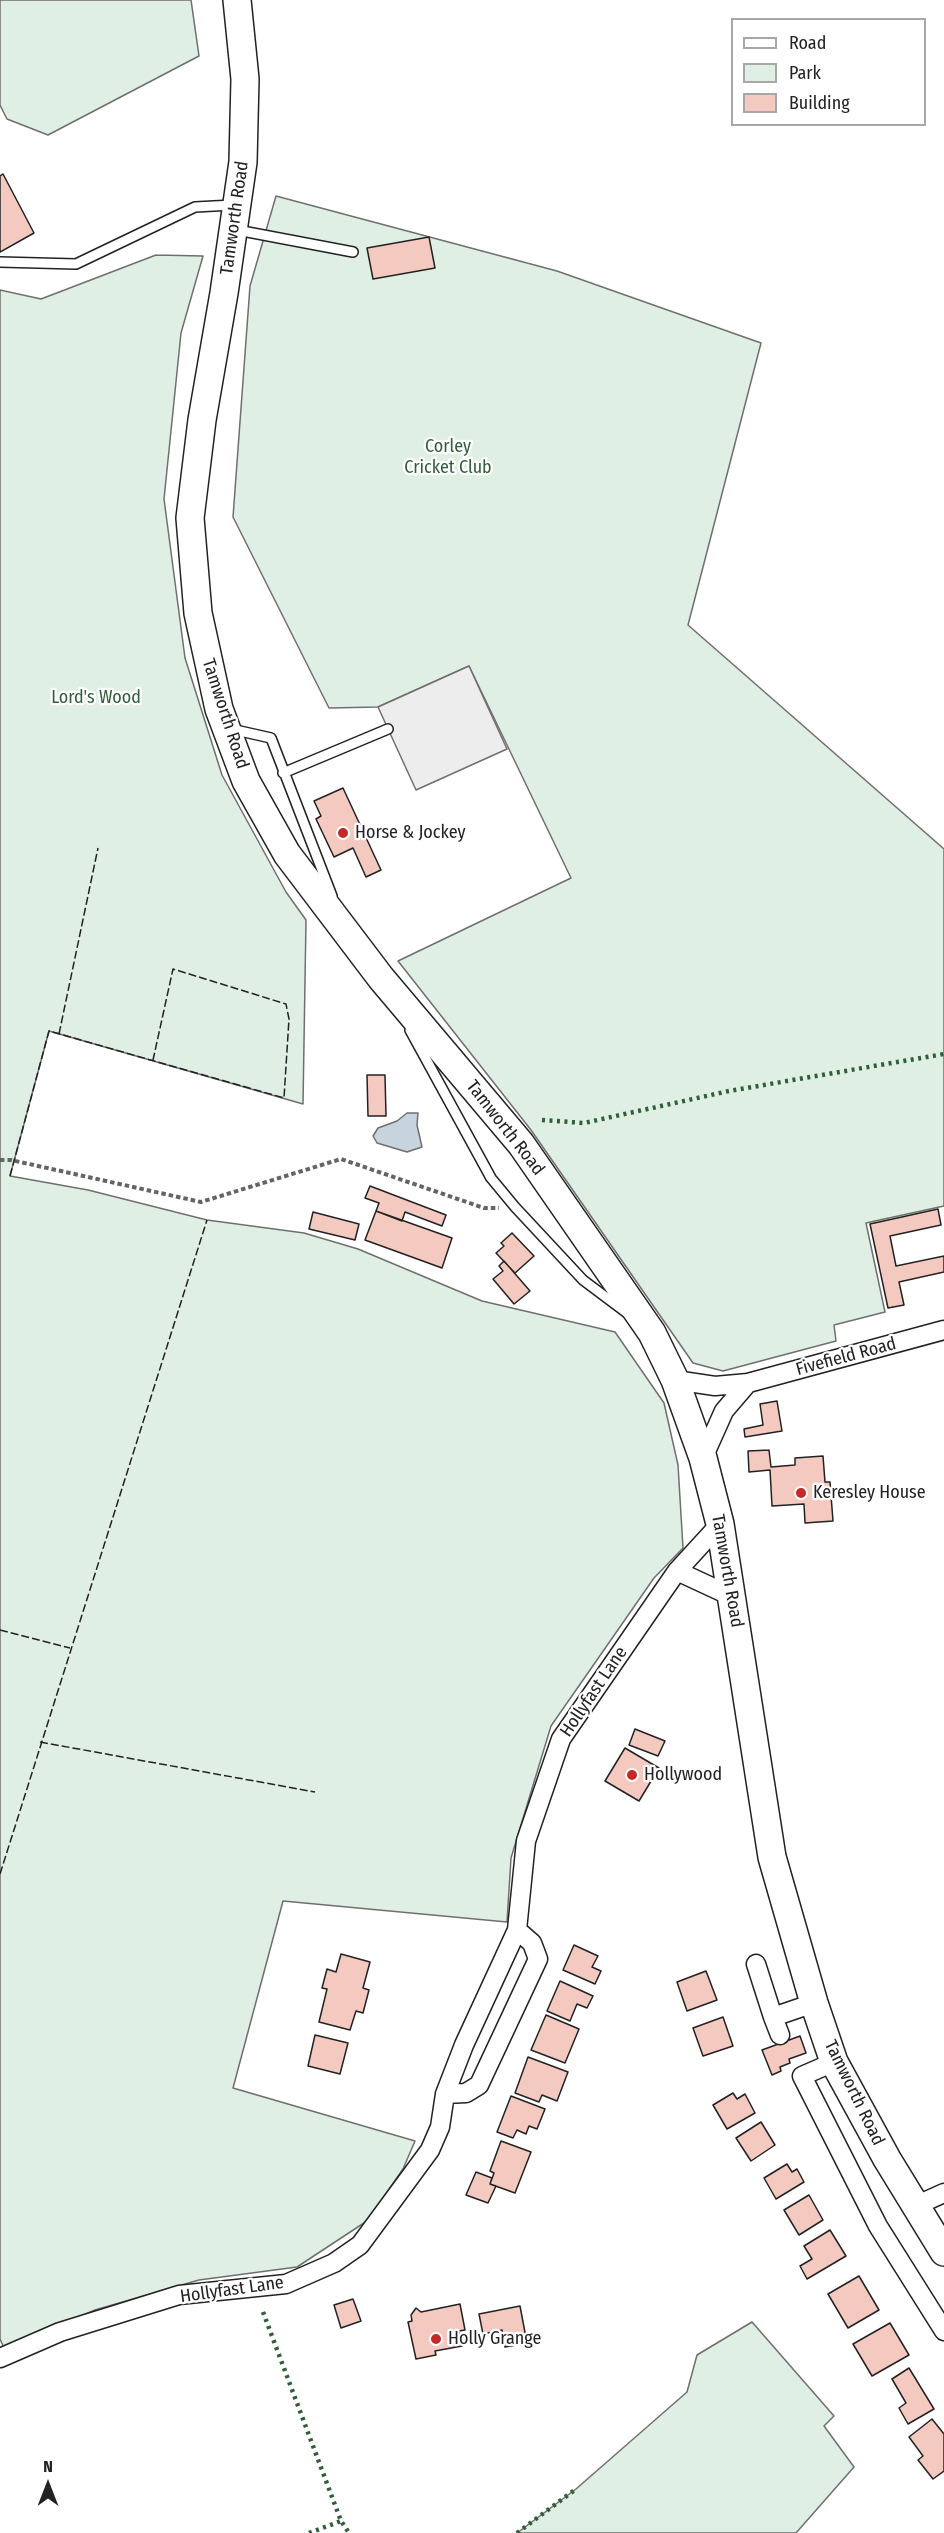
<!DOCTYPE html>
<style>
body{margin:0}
#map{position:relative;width:944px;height:2533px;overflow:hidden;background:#fff;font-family:"Fira Sans Condensed",sans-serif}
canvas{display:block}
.legend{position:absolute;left:731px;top:18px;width:195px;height:108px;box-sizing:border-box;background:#fff;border:2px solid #a7a7a7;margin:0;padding:8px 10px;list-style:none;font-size:18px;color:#222}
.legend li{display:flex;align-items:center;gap:12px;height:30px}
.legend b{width:30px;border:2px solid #a7a7a7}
.north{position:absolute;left:18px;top:2455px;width:60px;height:60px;-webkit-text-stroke:4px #fff;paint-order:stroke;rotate:0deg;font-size:16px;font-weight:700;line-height:24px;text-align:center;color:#222}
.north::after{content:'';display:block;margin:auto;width:21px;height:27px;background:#222;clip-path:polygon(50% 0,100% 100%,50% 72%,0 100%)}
</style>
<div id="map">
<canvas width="944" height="2533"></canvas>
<ul class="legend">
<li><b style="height:8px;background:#fff"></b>Road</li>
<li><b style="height:16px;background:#e0efe3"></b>Park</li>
<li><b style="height:16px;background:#f3c9c0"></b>Building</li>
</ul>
<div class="north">N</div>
</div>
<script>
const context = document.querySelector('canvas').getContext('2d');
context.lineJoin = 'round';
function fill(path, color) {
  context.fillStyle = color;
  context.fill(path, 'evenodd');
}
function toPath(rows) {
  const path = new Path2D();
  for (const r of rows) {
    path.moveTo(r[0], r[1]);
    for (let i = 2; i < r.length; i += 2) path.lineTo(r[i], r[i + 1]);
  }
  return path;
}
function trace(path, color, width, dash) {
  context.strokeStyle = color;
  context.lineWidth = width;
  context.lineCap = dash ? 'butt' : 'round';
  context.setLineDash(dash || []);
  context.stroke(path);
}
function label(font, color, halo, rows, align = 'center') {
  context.font = font + ' "Fira Sans Condensed",sans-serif';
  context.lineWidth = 4.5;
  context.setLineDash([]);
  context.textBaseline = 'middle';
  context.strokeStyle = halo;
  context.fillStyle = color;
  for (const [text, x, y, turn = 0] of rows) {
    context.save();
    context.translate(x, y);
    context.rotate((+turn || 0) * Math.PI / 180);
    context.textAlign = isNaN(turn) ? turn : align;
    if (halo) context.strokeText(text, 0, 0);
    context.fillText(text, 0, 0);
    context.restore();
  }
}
const green = toPath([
 [0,0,191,0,199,56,48,135,7,119,0,105,0,0],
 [276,196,557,271,761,343,688,625,944,849,944,1206,866,1223,885,1312,834,1325,836,1341,723,1371,693,1363,531,1130,398,961,571,878,469,666,378,707,329,708,233,517,250,286,276,196],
 [156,255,203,256,181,333,164,499,185,658,222,775,286,892,306,920,303,1104,49,1031,10,1176,88,1190,207,1220,304,1233,358,1249,482,1301,615,1332,664,1403,678,1465,683,1548,654,1578,551,1726,511,1858,507,1922,283,1901,233,2088,415,2141,403,2169,367,2221,297,2267,199,2280,95,2310,4,2348,0,2339,0,290,41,299,156,255],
 [752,2322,834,2416,824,2426,854,2467,796,2533,517,2533,576,2489,687,2392,697,2355,752,2322]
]);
fill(green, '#e0efe3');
trace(green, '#6f6f6f', 1.5);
const parking = toPath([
 [469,666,507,749,416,790,378,707,469,666]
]);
fill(parking, '#ededed');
trace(parking, '#6f6f6f', 1.5);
const water = toPath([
 [407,1113,418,1113,417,1125,422,1147,407,1152,377,1143,373,1136,378,1128,397,1121,407,1113]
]);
fill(water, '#c7d3dd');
trace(water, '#6f6f6f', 1.5);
const building = toPath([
 [3,174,34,233,0,252,0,176,3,174],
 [429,237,435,268,373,279,367,248,429,237],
 [343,788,381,870,366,877,353,848,334,857,316,819,321,816,314,801,343,788],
 [367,1075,385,1075,386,1116,368,1116,367,1075],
 [370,1186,446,1215,442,1226,405,1212,402,1221,376,1211,379,1203,365,1198,370,1186],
 [938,1209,941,1225,890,1236,896,1266,944,1256,944,1272,899,1282,904,1305,888,1308,870,1224,938,1209],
 [376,1211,452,1238,442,1268,365,1240,376,1211],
 [313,1212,359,1224,355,1240,309,1229,313,1212],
 [512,1233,534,1256,515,1273,496,1253,504,1246,501,1243,512,1233],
 [504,1261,530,1291,514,1304,493,1279,503,1271,499,1266,504,1261],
 [777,1401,782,1431,745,1437,744,1429,763,1425,760,1404,777,1401],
 [769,1450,771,1467,795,1465,795,1458,823,1456,825,1482,830,1482,833,1521,805,1523,804,1504,772,1506,770,1470,749,1472,748,1451,769,1450],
 [635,1729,665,1741,658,1756,629,1745,635,1729],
 [625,1748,659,1768,639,1801,605,1781,625,1748],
 [574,1945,598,1956,592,1967,601,1971,595,1984,563,1970,574,1945],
 [341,1954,370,1962,363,1988,369,1990,363,2013,356,2011,350,2030,319,2022,327,1989,322,1988,327,1969,336,1972,341,1954],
 [706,1971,717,2000,687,2011,677,1982,706,1971],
 [560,1981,593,1996,587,2008,577,2004,570,2021,547,2011,560,1981],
 [546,2015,579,2029,565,2063,531,2050,546,2015],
 [723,2017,733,2046,703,2056,693,2028,723,2017],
 [315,2035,348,2043,340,2074,308,2066,315,2035],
 [800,2036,806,2053,789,2059,790,2063,780,2067,781,2071,772,2075,762,2050,800,2036],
 [528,2057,568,2072,557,2101,542,2095,539,2102,515,2093,528,2057],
 [733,2093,737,2099,745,2094,755,2113,727,2129,713,2105,733,2093],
 [511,2096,545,2109,537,2129,529,2126,526,2134,517,2130,513,2138,497,2132,511,2096],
 [761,2122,775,2145,751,2161,736,2138,761,2122],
 [501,2141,531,2152,515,2193,490,2184,494,2173,490,2171,501,2141],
 [787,2164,792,2172,797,2169,804,2182,776,2199,764,2178,787,2164],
 [476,2172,492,2178,490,2184,496,2186,488,2203,466,2195,476,2172],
 [809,2195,823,2220,799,2235,784,2210,809,2195],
 [830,2230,846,2256,807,2279,800,2266,812,2259,804,2246,830,2230],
 [859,2276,879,2310,848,2328,828,2294,859,2276],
 [353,2299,361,2321,341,2328,334,2305,353,2299],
 [460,2304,465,2330,459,2331,462,2346,435,2351,436,2355,416,2359,408,2322,412,2321,411,2315,416,2308,421,2312,460,2304],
 [520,2306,527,2343,505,2347,502,2330,483,2334,479,2314,520,2306],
 [890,2323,909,2355,872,2376,853,2344,890,2323],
 [909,2368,934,2409,908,2424,899,2408,906,2403,892,2379,909,2368],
 [932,2419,944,2434,944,2471,933,2479,918,2460,923,2456,909,2437,932,2419]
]);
fill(building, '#f3c9c0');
trace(building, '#222', 1.5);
const lane = toPath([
 [237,230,353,252],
 [0,262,76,264,195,207,233,205],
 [231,729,271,738,332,896],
 [283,773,388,729],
 [410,1030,491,1178,515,1207,583,1280,627,1313]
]);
const street = toPath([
 [675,1380,715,1386,748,1383,944,1330],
 [703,1458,724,1411,748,1383],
 [677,1571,733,1597],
 [756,1964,773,2017,814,2003],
 [773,2017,780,2035],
 [834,2062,802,2076,878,2226,944,2331],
 [445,2094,466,2093,479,2085,538,1959,532,1943,517,1930],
 [915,2206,944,2193],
 [0,2358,60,2332,179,2295,286,2284,334,2263,360,2245,430,2150,440,2127,445,2094,464,2045,517,1930,526,1841,561,1739,677,1571,720,1524]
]);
const secondary = toPath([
 [237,0,245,79,243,162,224,293,202,420,190,518,198,613,219,709,246,781,287,854,381,978,521,1144,652,1333,675,1380,703,1458,720,1524,772,1857,814,2003,834,2062,887,2159,944,2252]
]);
trace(lane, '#222', 12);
trace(street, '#222', 21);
trace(secondary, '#222', 30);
trace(toPath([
 [0,1160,11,1160,201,1202,341,1159,484,1208,499,1208]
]), '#646464', 4, [4.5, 3]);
trace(lane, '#fff', 9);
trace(street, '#fff', 18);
trace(secondary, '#fff', 27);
trace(toPath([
 [542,1120,584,1123,729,1091,944,1054],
 [263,2312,341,2521,349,2533],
 [309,2533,341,2521],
 [517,2533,576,2489]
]), '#2f5e38', 4.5, [3, 4.5]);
trace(toPath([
 [59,1034,98,848],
 [10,1176,49,1031,284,1098,289,1019,286,1004,173,969,153,1060],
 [0,1630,70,1648],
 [40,1742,315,1792],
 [0,1874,207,1220]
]), '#222', 1.5, [8, 3]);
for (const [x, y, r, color] of [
 [343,833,6,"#c62828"],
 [801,1493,6,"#c62828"],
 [632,1775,6,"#c62828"],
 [436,2339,6,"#c62828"]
]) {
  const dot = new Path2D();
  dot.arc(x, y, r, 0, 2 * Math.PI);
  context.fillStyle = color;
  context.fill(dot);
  trace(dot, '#fff', 2);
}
label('18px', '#222', '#fff', [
 ["Tamworth Road",235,218,-82],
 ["Tamworth Road",225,714,72],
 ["Tamworth Road",505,1128,52],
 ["Fivefield Road",846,1357,-15],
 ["Tamworth Road",727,1571,80],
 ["Hollyfast Lane",594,1692,-56],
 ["Tamworth Road",854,2093,64],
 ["Hollyfast Lane",232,2290,-8]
]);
label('18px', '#2f5e38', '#fff', [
 ["Corley",448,447],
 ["Cricket Club",448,468],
 ["Lord's Wood",96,698]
]);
label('18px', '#222', '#fff', [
 ["Horse & Jockey",355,833],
 ["Keresley House",813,1493],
 ["Hollywood",644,1775],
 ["Holly Grange",448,2339]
], 'left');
</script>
